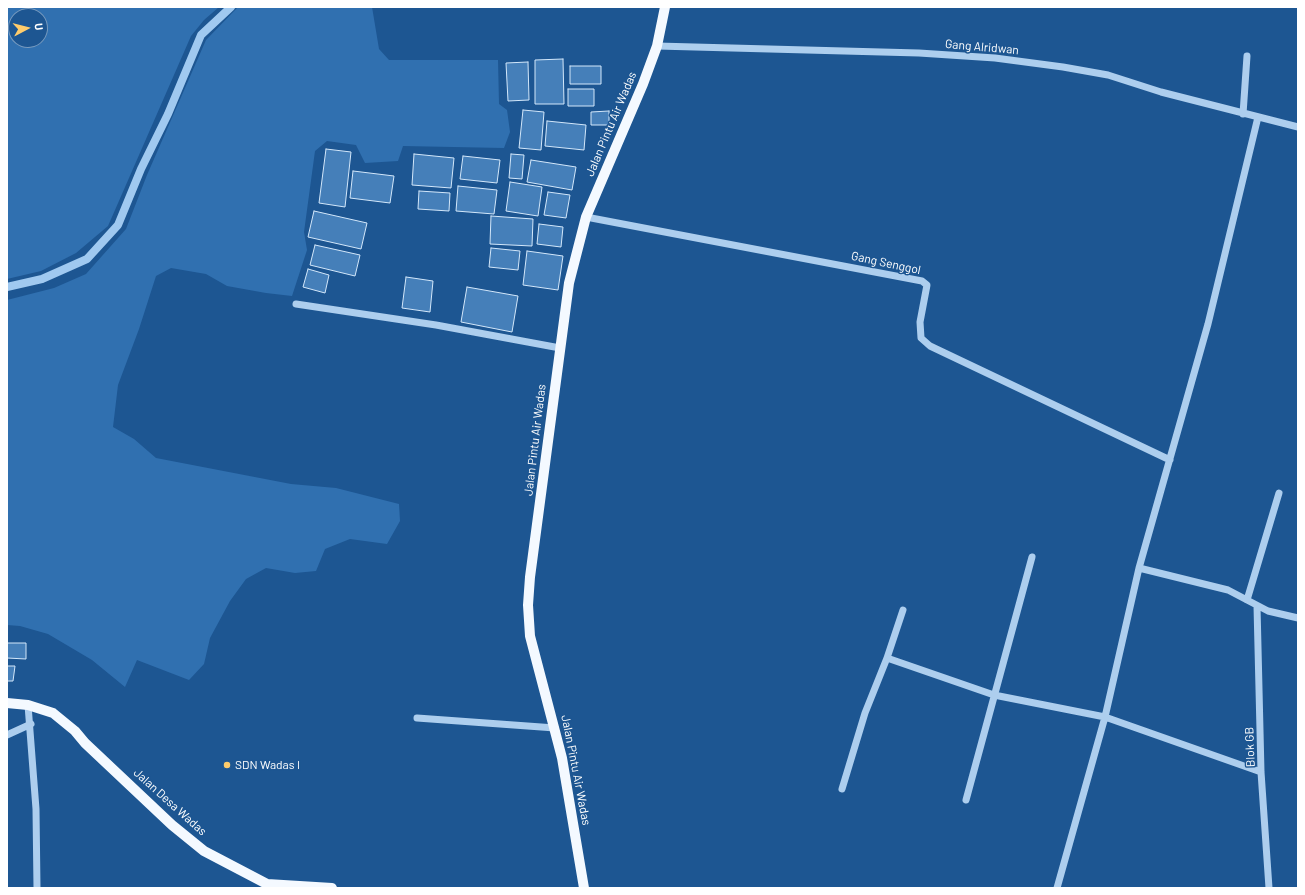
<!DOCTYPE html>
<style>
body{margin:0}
#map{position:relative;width:1305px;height:895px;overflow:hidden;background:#1d5692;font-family:Barlow,sans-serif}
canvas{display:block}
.frame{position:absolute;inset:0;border:8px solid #fff;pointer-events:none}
.north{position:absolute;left:8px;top:8px;width:40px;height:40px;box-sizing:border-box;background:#1d5692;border:1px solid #779abe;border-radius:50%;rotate:83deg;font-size:11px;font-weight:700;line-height:16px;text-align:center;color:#fff}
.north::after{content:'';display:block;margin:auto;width:14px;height:18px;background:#fecc6c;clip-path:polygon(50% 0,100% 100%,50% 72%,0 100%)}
</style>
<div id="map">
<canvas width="1305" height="895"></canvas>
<div class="frame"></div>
<div class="north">U</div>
</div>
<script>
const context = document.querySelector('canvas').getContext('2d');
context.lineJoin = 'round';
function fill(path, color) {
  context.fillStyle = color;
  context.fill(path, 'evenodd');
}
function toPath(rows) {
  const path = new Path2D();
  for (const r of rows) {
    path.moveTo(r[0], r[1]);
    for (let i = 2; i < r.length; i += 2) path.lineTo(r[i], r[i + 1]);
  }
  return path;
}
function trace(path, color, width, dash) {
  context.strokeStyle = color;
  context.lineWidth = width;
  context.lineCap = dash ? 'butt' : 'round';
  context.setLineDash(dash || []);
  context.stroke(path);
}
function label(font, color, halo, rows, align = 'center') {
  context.font = font + ' Barlow,sans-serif';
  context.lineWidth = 3;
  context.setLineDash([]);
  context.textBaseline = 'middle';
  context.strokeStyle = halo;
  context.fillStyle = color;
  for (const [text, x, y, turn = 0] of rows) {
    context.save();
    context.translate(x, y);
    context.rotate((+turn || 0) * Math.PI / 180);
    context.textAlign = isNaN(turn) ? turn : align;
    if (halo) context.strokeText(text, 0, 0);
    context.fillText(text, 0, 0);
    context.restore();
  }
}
fill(toPath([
 [7,7,219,7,204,20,191,36,108,226,76,253,41,271,7,279],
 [16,16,40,16,40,40,16,40],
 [238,7,372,7,379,49,389,60,498,60,499,104,507,110,510,132,504,148,403,146,398,161,365,163,356,145,327,141,315,151,304,232,307,250,292,296,266,293,227,286,206,274,171,268,156,276,139,329,118,385,113,427,134,439,156,458,291,484,336,488,399,504,400,521,387,544,350,539,325,549,316,571,295,573,266,568,246,579,230,601,210,638,204,664,189,680,137,660,125,687,92,660,48,634,20,626,7,625,7,300,54,288,86,274,126,229,147,175,206,40]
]), '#3070b0');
trace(toPath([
 [7,287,42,279,87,259,118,225,141,169,168,114,201,35,231,7]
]), '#a0c9f0', 8);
const building = toPath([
 [563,59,564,104,535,104,535,60,563,59],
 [528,62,529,100,508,101,506,63,528,62],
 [570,66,601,66,601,84,570,84,570,66],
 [568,89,594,89,594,106,568,106,568,89],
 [523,110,544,112,541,150,519,148,523,110],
 [609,111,609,125,591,125,591,112,609,111],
 [547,121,586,125,584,150,545,146,547,121],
 [326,149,351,152,345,207,319,203,326,149],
 [414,154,454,158,451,188,412,185,414,154],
 [511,154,524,155,522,179,509,178,511,154],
 [463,156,500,160,497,183,460,179,463,156],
 [531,160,576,167,572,190,527,182,531,160],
 [353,171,394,176,390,203,350,198,353,171],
 [510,182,542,187,538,216,506,211,510,182],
 [458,186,497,190,494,214,456,211,458,186],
 [419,191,450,193,449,211,418,209,419,191],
 [548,192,570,195,566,218,544,215,548,192],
 [314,211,367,223,361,249,308,237,314,211],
 [491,216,533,219,532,246,490,244,491,216],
 [539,224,563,227,561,247,537,244,539,224],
 [315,245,360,255,355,276,310,265,315,245],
 [491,248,520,251,518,270,489,267,491,248],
 [527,251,563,256,558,290,523,285,527,251],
 [308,269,329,275,325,293,303,287,308,269],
 [406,277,433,281,430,312,402,308,406,277],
 [467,287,518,296,512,332,461,322,467,287],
 [7,643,26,643,26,659,7,658,7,643],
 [7,666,15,666,13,681,7,681,7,666]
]);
fill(building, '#457fb9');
trace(building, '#d3e7fa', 1);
trace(toPath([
 [657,46,919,53,995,58,1063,67,1108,75,1161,92,1298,127],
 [1243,114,1247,56],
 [586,217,922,281,927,285,920,322,921,338,930,346,1170,460],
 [296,304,436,325,560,348],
 [1139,568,1228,590,1268,611,1298,618],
 [1247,600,1279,493],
 [1257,606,1261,772,1269,888],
 [887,658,903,610],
 [28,705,36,809,37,888],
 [417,718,555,728],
 [7,735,31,724],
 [842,789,865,713,887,658,994,695,1105,717,1261,772],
 [966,800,1032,557],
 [1057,888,1105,717,1139,568,1208,324,1258,117]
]), '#adceee', 7);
trace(toPath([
 [7,703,28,705,53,713,75,731,85,743,172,825,204,851,267,884,332,888],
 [584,888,562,758,530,636,528,605,530,577,569,283,586,217,643,84,657,46,665,7]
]), '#f4f9ff', 10);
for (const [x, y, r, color] of [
 [227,765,4,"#fecc6c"]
]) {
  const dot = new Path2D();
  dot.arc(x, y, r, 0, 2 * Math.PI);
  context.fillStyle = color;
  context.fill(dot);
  trace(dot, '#1d5692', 1.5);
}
label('12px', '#fff', '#1d5692', [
 ["Gang Alridwan",982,47,5],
 ["Jalan Pintu Air Wadas",611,124,-67],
 ["Gang Senggol",886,263,12],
 ["Jalan Pintu Air Wadas",535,440,-83],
 ["Blok GB",1250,747,-92],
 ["Jalan Pintu Air Wadas",576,770,79],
 ["Jalan Desa Wadas",170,802,42]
]);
label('12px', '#fff', '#1d5692', [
 ["SDN Wadas I",235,765]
], 'left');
</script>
